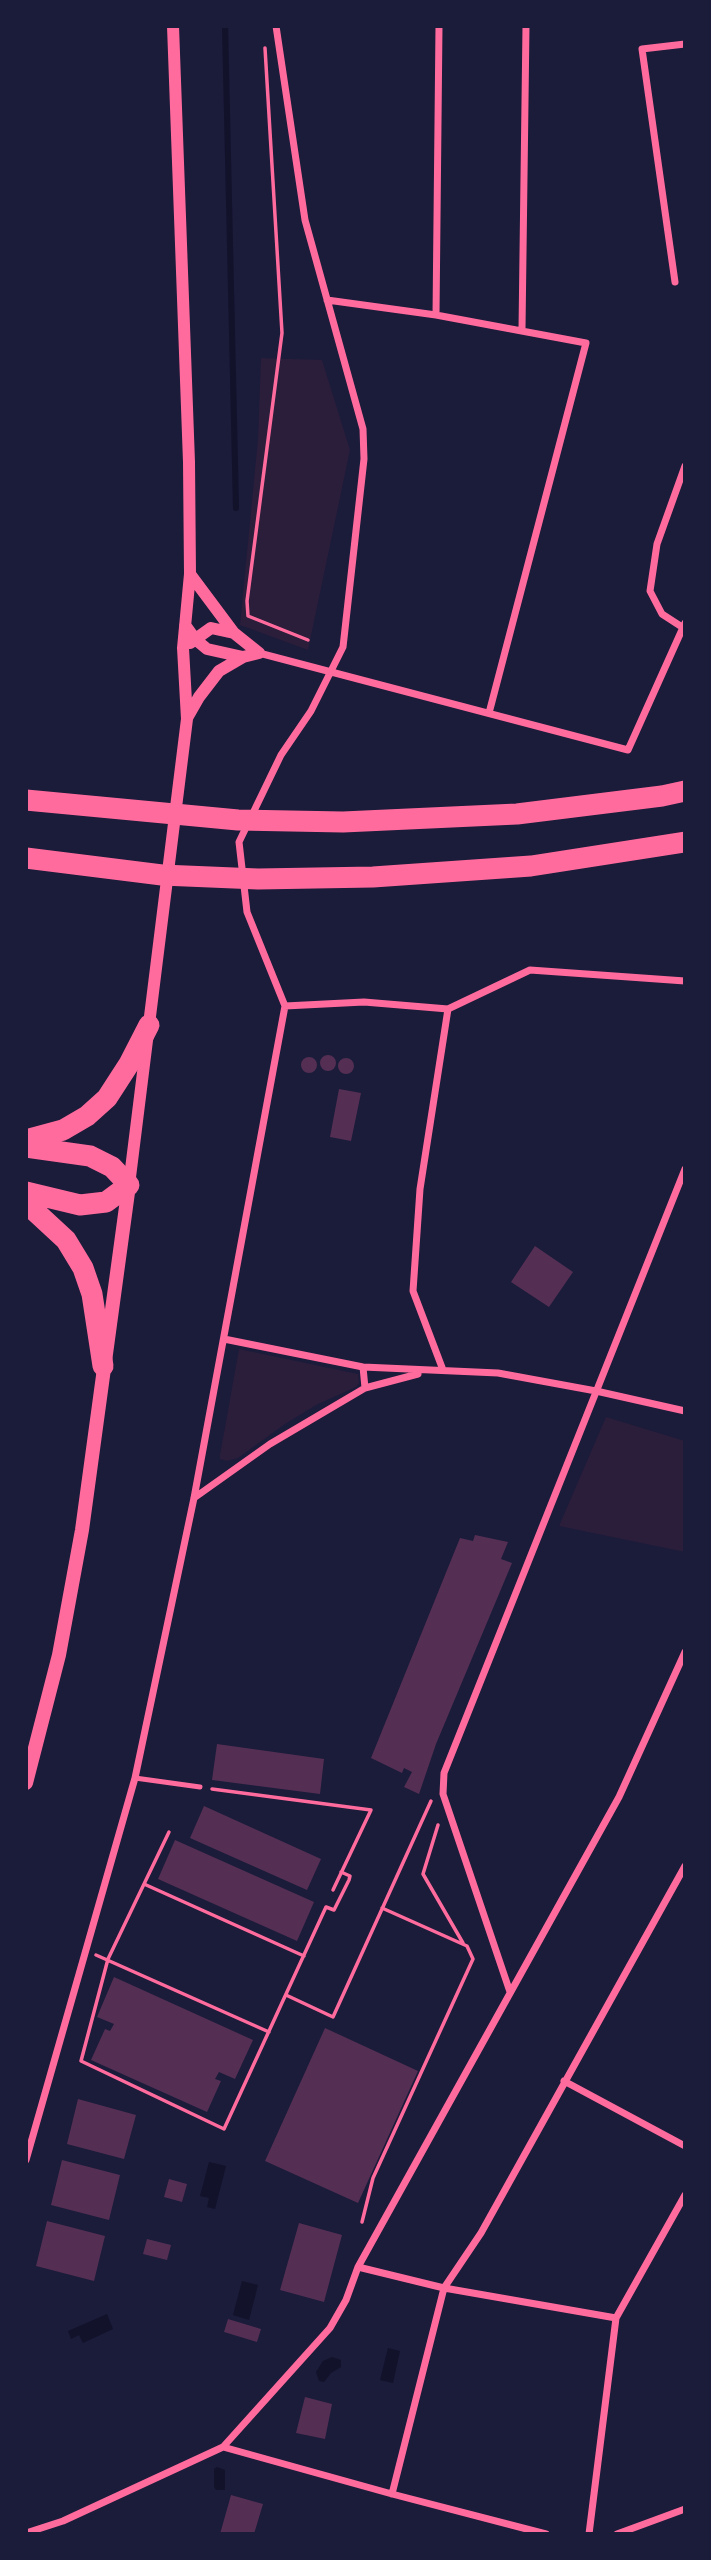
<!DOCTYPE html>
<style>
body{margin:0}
#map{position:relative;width:711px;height:2560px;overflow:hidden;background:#1b1b3a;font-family:Inter,sans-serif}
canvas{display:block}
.frame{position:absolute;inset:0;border:28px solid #1b1b3a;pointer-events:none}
</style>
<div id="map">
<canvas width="711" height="2560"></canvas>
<div class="frame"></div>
</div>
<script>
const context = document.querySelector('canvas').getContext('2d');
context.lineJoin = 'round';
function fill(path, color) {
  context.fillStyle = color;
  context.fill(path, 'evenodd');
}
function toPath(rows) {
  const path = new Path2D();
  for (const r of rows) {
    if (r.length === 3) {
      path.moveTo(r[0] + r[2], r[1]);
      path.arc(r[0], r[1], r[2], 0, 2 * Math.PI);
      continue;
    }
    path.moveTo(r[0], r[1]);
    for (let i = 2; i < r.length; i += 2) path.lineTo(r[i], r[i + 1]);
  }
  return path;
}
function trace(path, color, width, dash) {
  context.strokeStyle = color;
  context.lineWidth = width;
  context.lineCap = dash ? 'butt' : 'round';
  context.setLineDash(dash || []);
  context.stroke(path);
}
fill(toPath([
 [261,358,322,360,350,450,308,650,240,625,258,439],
 [239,1349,358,1374,359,1383,356,1387,316,1405,285,1424,238,1458,227,1461,220,1459,220,1455],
 [606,1417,685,1441,685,1552,559,1526]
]), '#2a1e3b');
fill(toPath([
 [209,2162,226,2166,215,2209,207,2207,209,2198,200,2196],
 [242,2281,258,2285,249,2320,233,2315],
 [107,2314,113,2329,83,2343,79,2335,71,2339,68,2331],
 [388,2348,400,2351,393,2383,380,2380],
 [332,2357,341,2360,341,2367,331,2373,324,2382,319,2381,316,2372,323,2361],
 [217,2467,225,2470,225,2490,216,2490,214,2487,214,2469]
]), '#12122b');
trace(toPath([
 [225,26,236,508]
]), '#12122b', 6);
fill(toPath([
 [328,1063,8],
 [309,1065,8],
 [346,1066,8],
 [339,1089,361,1093,351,1141,330,1137],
 [535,1246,573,1272,549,1307,511,1282],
 [475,1535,508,1542,501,1559,512,1563,436,1744,419,1794,404,1787,412,1772,404,1768,402,1773,371,1758,460,1538,473,1541],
 [217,1744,324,1759,320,1794,212,1780],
 [204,1806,321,1859,307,1890,190,1838],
 [175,1840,314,1902,297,1941,158,1879],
 [114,1977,253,2040,235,2079,219,2072,215,2079,221,2081,207,2112,91,2060,105,2029,110,2031,114,2024,97,2017],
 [325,2028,418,2071,358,2203,265,2161],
 [78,2099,136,2115,124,2159,67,2144],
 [62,2160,120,2175,109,2220,51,2205],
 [169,2179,187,2184,182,2202,164,2197],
 [47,2221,105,2236,94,2281,36,2266],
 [299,2223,342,2235,324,2302,280,2290],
 [147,2239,171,2245,167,2260,143,2254],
 [228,2319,261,2329,257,2342,224,2332],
 [305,2397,332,2404,325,2439,296,2433],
 [231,2495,263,2504,254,2534,220,2534]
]), '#542f53');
trace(toPath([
 [265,48,282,333,247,601,248,616,308,640],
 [212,1789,371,1810,333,1890],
 [438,1825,423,1874,463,1943],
 [169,1832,108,1959,81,2061,224,2129,326,1907,334,1910,349,1880,350,1876,341,1872],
 [144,1884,304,1956],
 [96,1955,269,2032],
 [286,1995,333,2017,431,1801],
 [362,2222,373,2178,473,1959,467,1946,382,1908]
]), '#ff6b9d', 3.5);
trace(toPath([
 [135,1778,200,1787]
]), '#ff6b9d', 5);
trace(toPath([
 [675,282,642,49,685,44],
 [327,300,436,315,586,343,489,713],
 [436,315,439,26],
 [522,329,526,26],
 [682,627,662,614,650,591,657,544,685,466],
 [259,653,628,750,685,623],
 [285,1006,364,1002,448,1009,530,970,685,981],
 [224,1339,363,1367,498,1373,596,1391,685,1411],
 [363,1367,365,1388],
 [443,1370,413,1291,420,1189,448,1009],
 [194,1498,270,1444,365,1388,418,1374],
 [510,1992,443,1794,444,1773,685,1169],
 [564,2081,685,2146],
 [26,2160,135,1778,194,1498,285,1006,247,912,239,842,281,755,311,711,343,647,364,459,363,429,305,220,276,26],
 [358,2267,444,2288,616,2318],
 [223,2447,392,2494,546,2534],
 [392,2494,444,2288,481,2233,685,1866],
 [26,2533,63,2521,223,2447,330,2328,346,2300,358,2267,619,1797,685,1652],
 [589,2534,616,2318,685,2195],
 [617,2534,685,2509]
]), '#ff6b9d', 7);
trace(toPath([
 [190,574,234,633,259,653],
 [185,625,195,639,207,649,243,657],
 [190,643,211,628,234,633],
 [187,718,199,697,219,671,243,657,259,653],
 [129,1185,187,719,183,648,190,574,189,462,173,26]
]), '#ff6b9d', 12);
trace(toPath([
 [26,1783,59,1655,82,1530,129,1185]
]), '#ff6b9d', 14);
trace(toPath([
 [26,800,238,820,343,822,517,814,662,796,685,791],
 [26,858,162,875,258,879,373,877,531,866,685,842],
 [26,1140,63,1130,87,1116,107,1098,129,1064,149,1025],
 [26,1147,90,1156,112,1167,129,1185,106,1202,80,1205,26,1192],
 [26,1203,66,1240,83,1268,92,1294,103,1366]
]), '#ff6b9d', 21);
</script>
